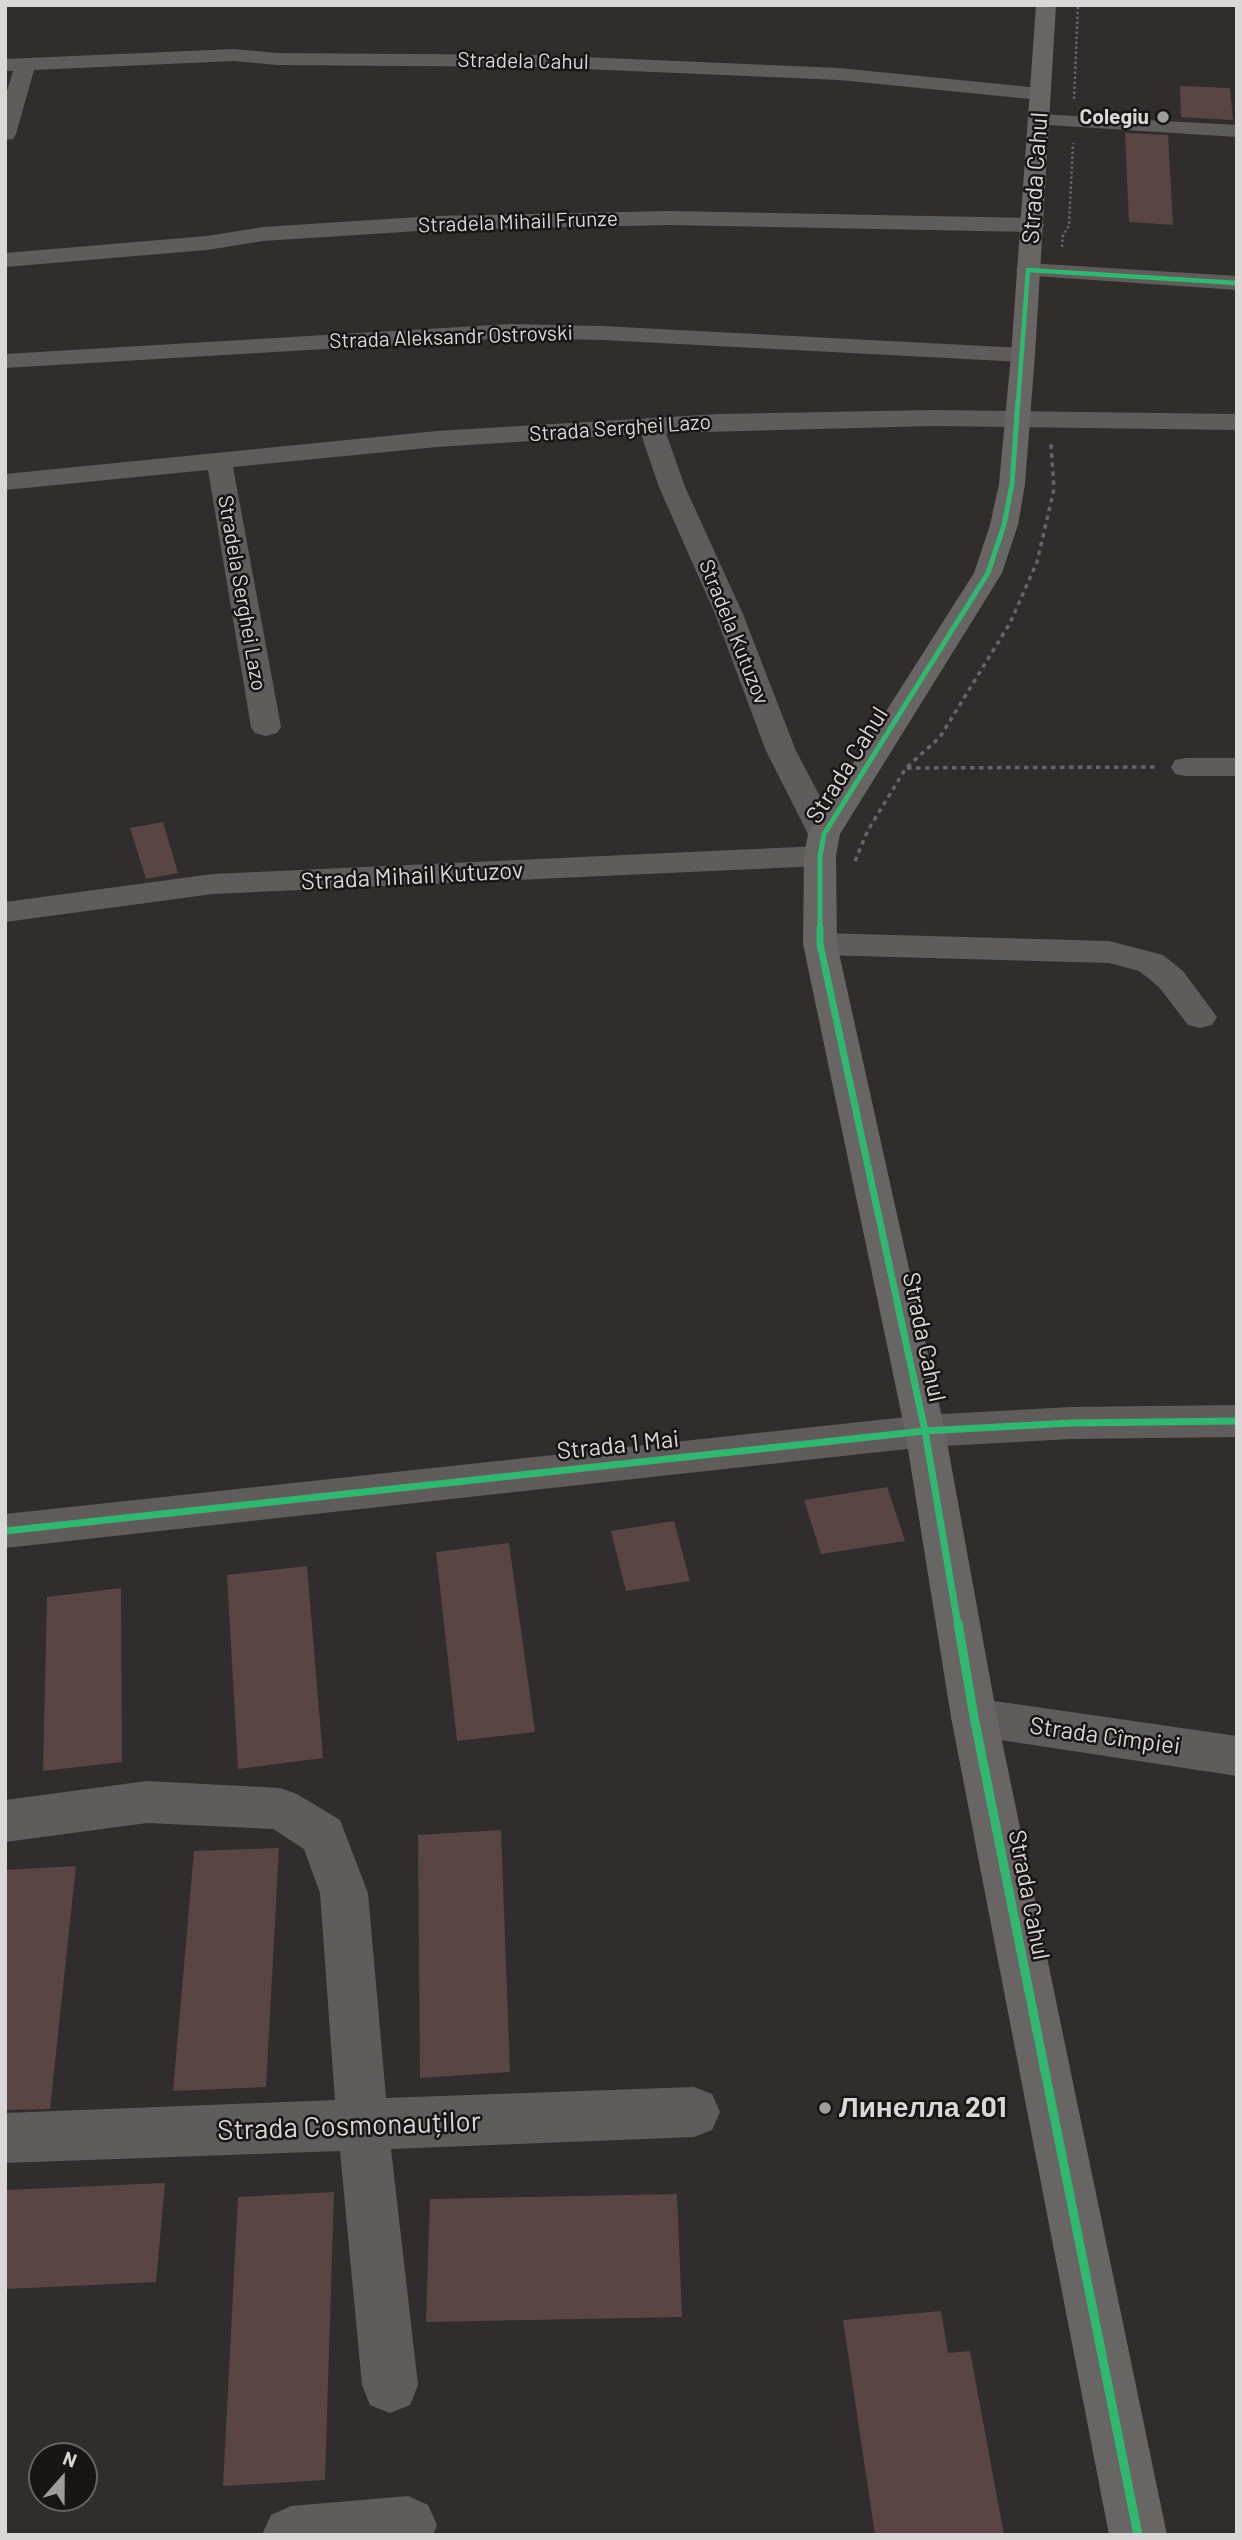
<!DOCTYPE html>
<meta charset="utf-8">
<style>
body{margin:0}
#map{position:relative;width:1242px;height:2540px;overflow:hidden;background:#312d2c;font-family:Barlow,sans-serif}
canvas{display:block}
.frame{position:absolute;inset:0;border:7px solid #dbd7d6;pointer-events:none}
.north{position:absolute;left:28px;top:2442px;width:70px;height:70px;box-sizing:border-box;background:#181515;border:2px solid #666362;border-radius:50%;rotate:21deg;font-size:19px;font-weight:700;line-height:28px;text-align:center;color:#dbd7d6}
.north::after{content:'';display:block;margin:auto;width:24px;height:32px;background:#a09c9a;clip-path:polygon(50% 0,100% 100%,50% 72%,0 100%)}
</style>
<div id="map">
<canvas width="1242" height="2540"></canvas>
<div class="frame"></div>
<div class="north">N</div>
</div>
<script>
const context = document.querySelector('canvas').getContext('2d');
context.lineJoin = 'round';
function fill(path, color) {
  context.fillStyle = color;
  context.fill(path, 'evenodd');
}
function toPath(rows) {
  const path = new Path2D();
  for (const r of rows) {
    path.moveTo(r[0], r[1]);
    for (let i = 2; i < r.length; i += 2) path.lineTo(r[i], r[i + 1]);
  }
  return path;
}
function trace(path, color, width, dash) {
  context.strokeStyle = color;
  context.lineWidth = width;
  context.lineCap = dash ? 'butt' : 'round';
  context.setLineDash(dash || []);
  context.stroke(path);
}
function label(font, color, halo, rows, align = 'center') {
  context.font = font + ' Barlow,sans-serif';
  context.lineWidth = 5;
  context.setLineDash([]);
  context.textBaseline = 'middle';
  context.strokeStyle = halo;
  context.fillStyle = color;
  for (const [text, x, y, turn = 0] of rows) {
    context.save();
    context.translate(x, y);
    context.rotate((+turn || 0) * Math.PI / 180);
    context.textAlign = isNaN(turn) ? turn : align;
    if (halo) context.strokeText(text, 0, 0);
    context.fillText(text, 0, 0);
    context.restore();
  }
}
fill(toPath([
 [1180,86,1230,88,1233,120,1181,117],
 [1125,133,1168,135,1173,225,1129,222],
 [163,822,178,873,146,879,130,828],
 [887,1487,905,1541,821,1554,804,1500],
 [674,1521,690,1581,626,1591,611,1531],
 [509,1543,535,1732,457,1741,436,1552],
 [307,1566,323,1758,238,1769,227,1575],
 [121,1588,122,1762,43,1771,47,1597],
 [501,1830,510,2072,420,2078,418,1835],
 [279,1848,266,2087,173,2091,194,1851],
 [76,1866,50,2109,5,2110,5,1870],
 [165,2183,156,2282,5,2289,5,2190],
 [334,2192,325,2480,223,2486,238,2197],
 [677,2194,682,2317,426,2322,430,2199],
 [941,2311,948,2353,970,2351,1004,2535,875,2535,843,2320]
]), '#594544');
trace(toPath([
 [1074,99,1078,5],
 [1062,247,1063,235,1069,226,1073,143]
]), '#676565', 2.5, [2.5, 2.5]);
trace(toPath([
 [907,768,1157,767],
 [855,861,868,830,906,768,940,737,1010,623,1037,562,1054,489,1051,444]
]), '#676565', 3.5, [4.5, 4.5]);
fill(toPath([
 [234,49,277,53,537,55,839,68,1040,88,1047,90,1050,94,1047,98,1040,100,839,80,537,67,277,65,234,61,34,70,16,134,13,139,5,140,5,98,13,71,5,71,5,59,234,49],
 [1039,114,1237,125,1237,137,1032,124,1028,120,1032,116,1039,114],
 [670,211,1033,218,1041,220,1044,225,1041,230,1033,232,670,225,434,230,263,241,207,250,5,267,5,253,207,236,263,227,434,216,670,211],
 [1028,263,1237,276,1237,290,1020,275,1016,270,1020,265,1028,263],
 [511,324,602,326,1023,348,1032,350,1035,355,1032,360,1023,362,602,340,511,338,5,368,5,354,511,324],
 [933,410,1237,414,1237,430,933,426,666,433,685,487,743,614,796,751,840,834,835,841,824,844,813,841,808,834,766,751,715,614,659,487,641,434,437,447,233,467,281,727,277,733,266,736,255,733,251,727,208,470,5,490,5,474,437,431,719,414,933,410],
 [1186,758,1237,758,1237,776,1186,776,1175,774,1171,767,1175,760,1186,758],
 [820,846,831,849,836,856,831,863,820,866,213,894,5,922,5,902,213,874,820,846],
 [820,933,1109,941,1163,955,1183,971,1217,1017,1212,1025,1200,1028,1188,1025,1159,987,1139,971,1109,963,820,955,808,952,803,944,808,936,820,933],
 [1237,1405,1237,1437,1071,1439,925,1447,5,1548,5,1514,925,1415,1071,1407,1237,1405],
 [974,1698,1237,1736,1237,1776,974,1736,958,1731,951,1717,958,1703,974,1698],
 [147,1781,280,1788,297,1794,340,1820,368,1893,386,2098,694,2087,712,2094,720,2112,712,2130,694,2137,391,2149,418,2385,410,2405,390,2413,370,2405,362,2385,340,2151,5,2163,5,2113,335,2100,320,1893,304,1849,273,1829,147,1823,5,1842,5,1800,147,1781],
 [408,2496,428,2505,437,2525,433,2535,262,2535,271,2515,291,2506,408,2496]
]), '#5e5d5c');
fill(toPath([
 [1036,5,1056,5,1035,355,1025,484,1018,525,1002,573,840,834,836,856,837,944,945,1431,997,1717,1167,2535,1109,2535,951,1717,905,1431,803,944,804,856,808,834,974,573,990,525,999,484,1011,355,1036,5]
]), '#686565');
trace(toPath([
 [1018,402,1028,270,1237,283]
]), '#33b770', 4.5);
trace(toPath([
 [820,930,820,856,824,834,988,573,1004,525,1012,484,1018,400]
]), '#33b770', 5);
trace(toPath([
 [820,928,820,944,925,1431,958,1625],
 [5,1531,925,1431,1071,1423,1237,1421]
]), '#33b770', 7);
trace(toPath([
 [958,1623,974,1717,1138,2535]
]), '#33b770', 9);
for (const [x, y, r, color] of [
 [1163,117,7,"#a09c9a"],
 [825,2108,7,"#a09c9a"]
]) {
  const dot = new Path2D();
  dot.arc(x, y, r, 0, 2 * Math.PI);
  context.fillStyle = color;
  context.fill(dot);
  trace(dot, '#181515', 2.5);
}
label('21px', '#dbd7d6', '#181515', [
 ["Stradela Cahul",523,61,1],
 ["Stradela Mihail Frunze",518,222,-2],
 ["Strada Aleksandr Ostrovski",451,337,-2],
 ["Strada Serghei Lazo",620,428,-4],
 ["Stradela Serghei Lazo",242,593,80],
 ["Stradela Kutuzov",734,632,68]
]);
label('bold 21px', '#dbd7d6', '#181515', [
 ["Colegiu",1149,117]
], 'right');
label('24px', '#dbd7d6', '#181515', [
 ["Strada Cahul",1035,178,-86],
 ["Strada Cahul",847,765,-58],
 ["Strada Mihail Kutuzov",412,876,-3],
 ["Strada Cahul",924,1337,78],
 ["Strada 1 Mai",618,1445,-6],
 ["Strada Cîmpiei",1105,1736,8],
 ["Strada Cahul",1029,1895,79]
]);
label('bold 28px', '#dbd7d6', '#181515', [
 ["Линелла 201",839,2108]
], 'left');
label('28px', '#dbd7d6', '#181515', [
 ["Strada Cosmonauților",349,2126,-2]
]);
</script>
